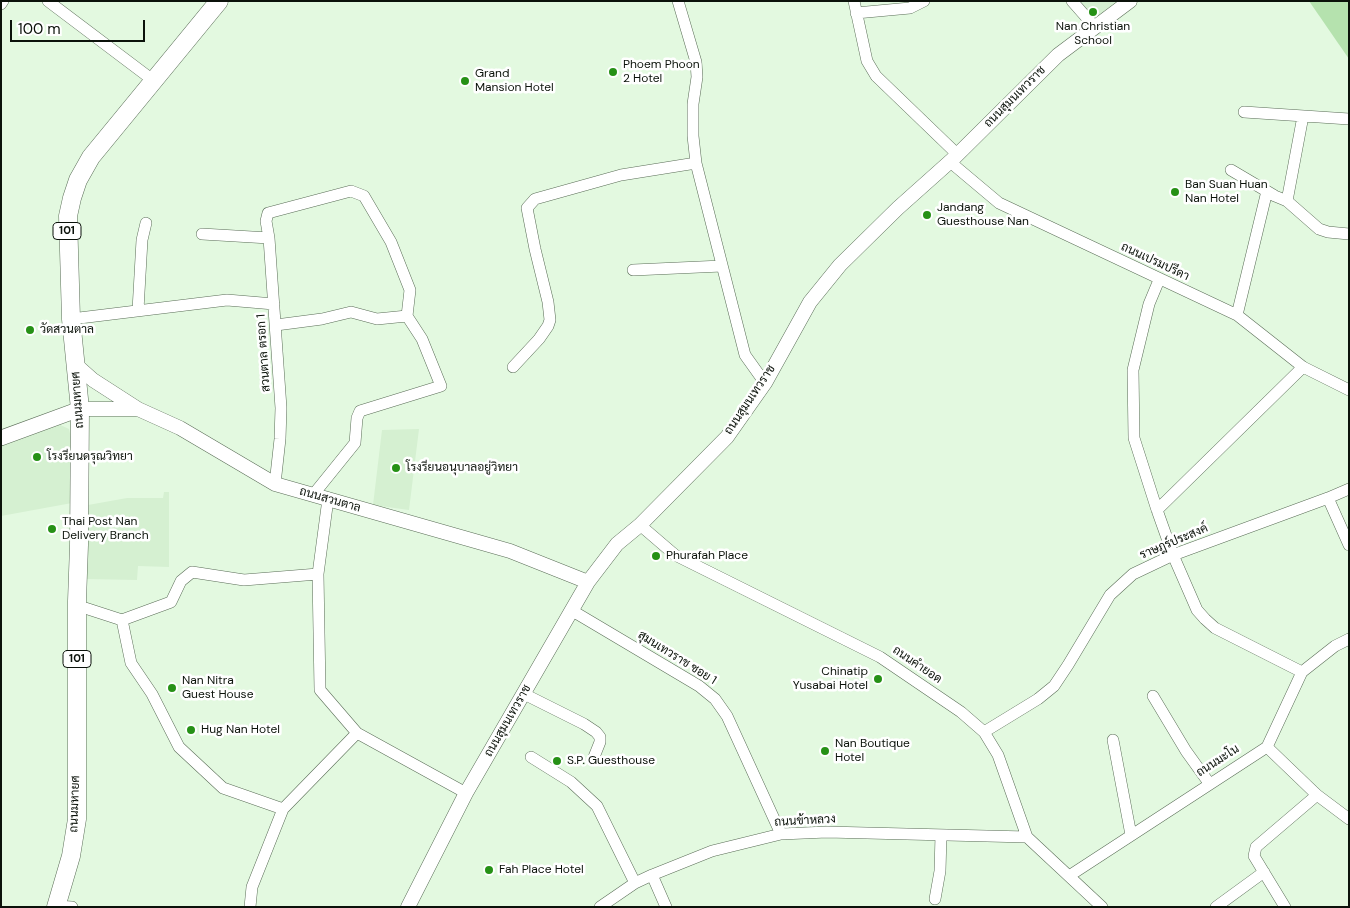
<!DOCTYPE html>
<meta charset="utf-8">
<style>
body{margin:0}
#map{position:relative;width:1350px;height:908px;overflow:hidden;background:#e3f9e0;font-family:"DM Sans",sans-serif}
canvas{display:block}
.frame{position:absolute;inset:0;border:2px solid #0b120a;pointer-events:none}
.scale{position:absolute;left:10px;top:20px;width:135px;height:22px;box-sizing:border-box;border:2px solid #0b120a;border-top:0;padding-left:6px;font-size:15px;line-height:18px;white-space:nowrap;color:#0b120a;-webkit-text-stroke:4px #fff;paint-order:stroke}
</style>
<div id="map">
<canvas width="1350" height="908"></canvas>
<div class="frame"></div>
<div class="scale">100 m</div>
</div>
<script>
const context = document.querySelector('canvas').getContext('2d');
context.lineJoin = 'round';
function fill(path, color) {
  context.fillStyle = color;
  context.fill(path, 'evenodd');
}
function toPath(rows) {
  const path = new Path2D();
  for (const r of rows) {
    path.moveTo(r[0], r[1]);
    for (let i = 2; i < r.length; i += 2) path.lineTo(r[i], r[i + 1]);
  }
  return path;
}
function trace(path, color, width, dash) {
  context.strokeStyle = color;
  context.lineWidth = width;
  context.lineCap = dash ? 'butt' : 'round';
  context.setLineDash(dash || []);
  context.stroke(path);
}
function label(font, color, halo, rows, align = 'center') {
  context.font = font + ' "DM Sans",Sarabun,sans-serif';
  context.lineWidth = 5;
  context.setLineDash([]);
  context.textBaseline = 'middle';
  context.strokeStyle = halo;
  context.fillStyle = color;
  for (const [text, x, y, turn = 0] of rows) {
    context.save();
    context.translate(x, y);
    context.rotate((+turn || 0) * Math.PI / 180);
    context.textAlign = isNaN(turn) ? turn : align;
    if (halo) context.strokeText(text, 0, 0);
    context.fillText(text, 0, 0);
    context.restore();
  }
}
fill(toPath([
 [1074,1,1119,1,1090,23],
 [56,423,69,429,72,442,72,503,1,516,1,441],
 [419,429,409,510,373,505,382,430],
 [164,492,169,492,169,567,138,566,137,580,84,579,88,549,88,505,127,498,163,498]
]), '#d5f0d1');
fill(toPath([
 [1309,1,1349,1,1349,59]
]), '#b5e2ae');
const minor = toPath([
 [48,1,154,81],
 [678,1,696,62,697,77,693,104,693,136,696,163,745,355,765,383],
 [854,1,867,61,876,76,957,154],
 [1072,1,1094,26],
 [1,4,3,1],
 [856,13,910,8,924,1],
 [1244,112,1349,119],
 [949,161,999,203,1237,315,1303,367,1349,390],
 [1231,170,1275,196,1287,201,1319,229,1328,232,1349,234],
 [1287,201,1303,116],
 [202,234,269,238],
 [633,270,722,266],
 [1159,280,1149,304,1133,370,1134,438,1157,510,1173,555,1197,610,1205,619,1215,628,1302,672],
 [138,310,142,240,146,223],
 [1237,315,1267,191],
 [71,319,227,300,274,304],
 [276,325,322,319,351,312,377,319,407,316],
 [513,367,539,339,548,326,550,320,548,302,535,249,527,208,535,199,621,175,696,163],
 [275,484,280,439,281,408,269,238,266,221,268,213,351,191,364,196,391,242,410,290,407,316,422,339,441,386,360,411,357,418,355,443,313,495],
 [1328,498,1349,545],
 [1157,510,1303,367],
 [640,525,675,555,880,657,961,712,984,732,998,755,1027,837,1102,907],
 [77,607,85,608,122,620,131,663,152,694,179,747,223,788,283,809],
 [571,610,699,686,715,699,727,716,781,834],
 [122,620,171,602,181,581,192,572,244,580,318,574],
 [524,694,584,724,596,732,600,737,600,742,594,757],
 [1153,696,1186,751,1209,783],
 [984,732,1038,699,1054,686,1068,665,1110,595,1133,574,1173,555,1328,498,1349,489],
 [357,733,466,793],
 [1113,740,1131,835],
 [1267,747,1317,795,1349,819],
 [531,757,571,782,597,806,635,883],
 [652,875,666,907],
 [1069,876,1267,747,1302,672,1335,646,1349,639],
 [935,899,940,871,941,835],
 [56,906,72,907],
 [250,907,252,887,283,809,357,733,320,690,318,574,328,499],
 [600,907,635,883,652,875,712,851,781,834,827,832,1027,837],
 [1216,907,1264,872],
 [1285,907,1254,856,1256,847,1317,795]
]);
const tertiary = toPath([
 [75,364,93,380,138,409],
 [80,409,138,409,180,428,275,484,510,551,588,582],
 [408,907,466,793,588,582,617,544,640,525,727,437,765,383,810,302,840,265,898,208,954,158,1058,55,1130,1]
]);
const secondary = toPath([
 [1,438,80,409]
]);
const primary = toPath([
 [56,907,71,856,77,819,77,601,79,545,80,409,71,319,68,216,72,198,78,180,91,157,219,1]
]);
trace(minor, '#5a6d57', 12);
trace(tertiary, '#5a6d57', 15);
trace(secondary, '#5a6d57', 16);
trace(primary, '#5a6d57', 19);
trace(minor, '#fff', 11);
trace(tertiary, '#fff', 14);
trace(secondary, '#fff', 15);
trace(primary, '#fff', 18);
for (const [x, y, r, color] of [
 [1093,12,5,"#269116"],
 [613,72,5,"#269116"],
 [465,81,5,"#269116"],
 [1175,192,5,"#269116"],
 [927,215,5,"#269116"],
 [30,330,5,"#269116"],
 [37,457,5,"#269116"],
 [396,468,5,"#269116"],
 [52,529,5,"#269116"],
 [656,556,5,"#269116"],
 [878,679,5,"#269116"],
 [172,688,5,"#269116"],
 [191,730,5,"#269116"],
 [825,751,5,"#269116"],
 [557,761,5,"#269116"],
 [489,870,5,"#269116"]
]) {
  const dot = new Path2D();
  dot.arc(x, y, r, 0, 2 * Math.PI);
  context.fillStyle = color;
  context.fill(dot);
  trace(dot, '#fff', 2);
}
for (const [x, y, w] of [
 [67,231,28],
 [77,659,28]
]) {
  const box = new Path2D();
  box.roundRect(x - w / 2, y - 8.5, w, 17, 4);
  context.fillStyle = '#fff';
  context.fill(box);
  trace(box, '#0b120a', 1);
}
label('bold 11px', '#0b120a', null, [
 ["101",67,231],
 ["101",77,659]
]);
label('12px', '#0b120a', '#fff', [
 ["Nan Christian",1093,27,"center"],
 ["School",1093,41,"center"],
 ["Phoem Phoon",623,65],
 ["2 Hotel",623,79],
 ["Grand",475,74],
 ["Mansion Hotel",475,88],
 ["Ban Suan Huan",1185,185],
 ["Nan Hotel",1185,199],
 ["Jandang",937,208],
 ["Guesthouse Nan",937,222],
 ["วัดสวนตาล",40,330],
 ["โรงรียนดรุณวิทยา",47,457],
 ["โรงรียนอนุบาลอยู่วิทยา",406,468],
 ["Thai Post Nan",62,522],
 ["Delivery Branch",62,536],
 ["Phurafah Place",666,556],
 ["Chinatip",868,672,"right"],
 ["Yusabai Hotel",868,686,"right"],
 ["Nan Nitra",182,681],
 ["Guest House",182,695],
 ["Hug Nan Hotel",201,730],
 ["Nan Boutique",835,744],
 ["Hotel",835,758],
 ["S.P. Guesthouse",567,761],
 ["Fah Place Hotel",499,870]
], 'left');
label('12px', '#0b120a', '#fff', [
 ["ถนนสุมนเทวราช",1015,97,-45],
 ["ถนนเปรมปรีดา",1155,262,25],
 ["สวนตาล ตรอก 1",264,353,-94],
 ["ถนนมหายศ",78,400,-94],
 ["ถนนสุมนเทวราช",750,400,-56],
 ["ถนนสวนตาล",330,500,16],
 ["ราษฎร์ประสงค์",1174,542,-23],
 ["สุมนเทวราช ซอย 1",677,658,32],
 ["ถนนคำยอด",917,665,34],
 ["ถนนสุมนเทวราช",508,721,-60],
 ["ถนนมะโน",1218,761,-33],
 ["ถนนมหายศ",75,804,-88],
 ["ถนนข้าหลวง",805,821,-3]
]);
</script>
